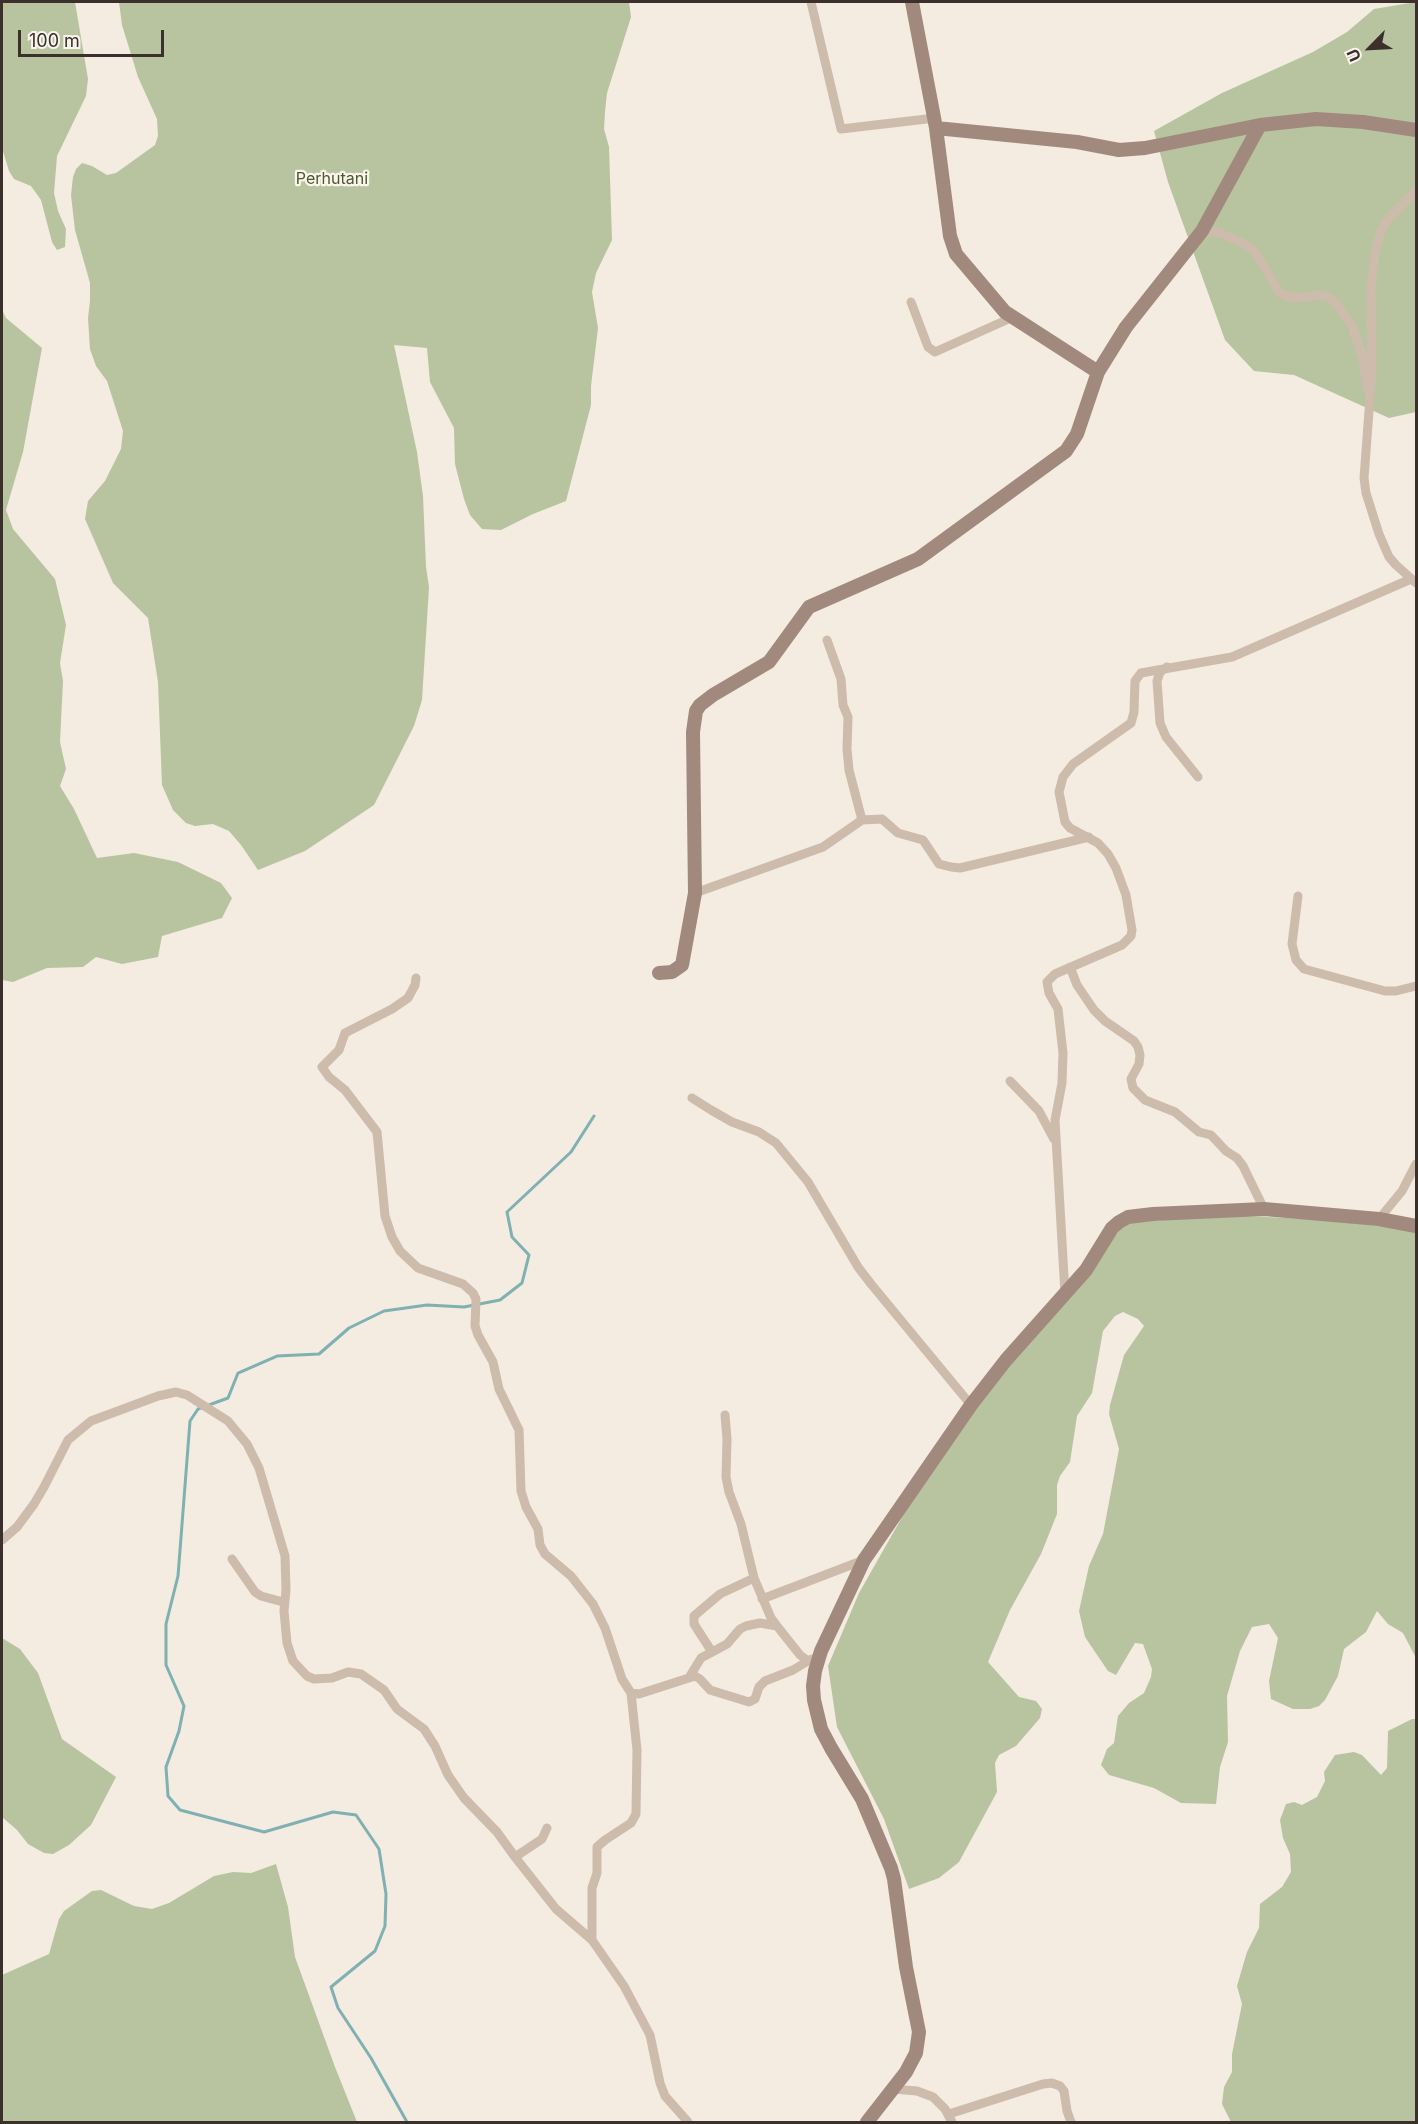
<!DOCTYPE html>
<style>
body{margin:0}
#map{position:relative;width:1418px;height:2124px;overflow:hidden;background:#f4ebe1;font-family:Inter,sans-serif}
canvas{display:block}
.frame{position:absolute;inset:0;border:3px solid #3b302b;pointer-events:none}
.north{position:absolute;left:1340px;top:18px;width:60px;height:60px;-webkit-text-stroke:4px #fbf5ee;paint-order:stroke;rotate:246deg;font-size:16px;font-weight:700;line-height:24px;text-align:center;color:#3b302b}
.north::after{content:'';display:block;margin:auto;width:21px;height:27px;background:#3b302b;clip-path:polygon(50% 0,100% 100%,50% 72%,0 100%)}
.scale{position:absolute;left:18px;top:30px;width:146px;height:27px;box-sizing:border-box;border:3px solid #3b302b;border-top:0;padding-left:8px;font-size:18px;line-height:21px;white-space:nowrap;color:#3b302b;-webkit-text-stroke:4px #fbf5ee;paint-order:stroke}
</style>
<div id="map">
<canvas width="1418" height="2124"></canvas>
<div class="frame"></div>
<div class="north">U</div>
<div class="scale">100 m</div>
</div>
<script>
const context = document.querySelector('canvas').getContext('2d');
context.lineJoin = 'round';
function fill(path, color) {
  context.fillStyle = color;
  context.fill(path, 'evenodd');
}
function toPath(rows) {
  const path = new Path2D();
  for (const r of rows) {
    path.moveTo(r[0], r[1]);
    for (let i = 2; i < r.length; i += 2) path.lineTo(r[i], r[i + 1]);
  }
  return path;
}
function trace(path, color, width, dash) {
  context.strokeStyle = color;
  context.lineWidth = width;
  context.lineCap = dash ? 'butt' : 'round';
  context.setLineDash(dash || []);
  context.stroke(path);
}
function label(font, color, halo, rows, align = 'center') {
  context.font = font + ' Inter,sans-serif';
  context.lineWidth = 4.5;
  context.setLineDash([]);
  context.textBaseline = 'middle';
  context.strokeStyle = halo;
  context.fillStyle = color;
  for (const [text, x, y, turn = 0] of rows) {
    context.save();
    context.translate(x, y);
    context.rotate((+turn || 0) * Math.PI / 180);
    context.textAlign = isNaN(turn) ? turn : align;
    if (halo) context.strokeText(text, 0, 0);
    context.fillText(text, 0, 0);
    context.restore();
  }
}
fill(toPath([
 [2,2,75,2,88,79,86,96,57,156,54,193,58,211,66,229,65,247,57,250,52,242,41,200,31,186,14,179,9,171,2,148],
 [119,2,629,2,631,17,607,93,605,112,604,129,609,147,612,240,596,273,592,292,598,328,591,386,591,405,566,501,533,514,501,530,482,529,470,515,464,499,455,464,454,428,430,382,427,348,394,345,417,452,423,496,426,567,429,587,422,700,414,726,374,805,305,851,258,870,241,845,229,831,213,824,195,826,186,823,173,810,162,785,158,682,148,618,113,583,85,519,88,501,105,481,121,449,123,431,107,381,96,366,90,349,88,318,90,301,90,283,75,230,71,195,73,177,76,169,82,163,92,166,107,175,116,173,155,145,158,136,157,119,138,77,122,25],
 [1416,2,1416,412,1389,418,1294,375,1254,371,1225,340,1168,182,1154,131,1222,93,1313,52,1347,32,1374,9],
 [2,310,6,318,42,348,23,452,6,510,13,529,55,579,66,625,60,663,63,681,60,742,66,769,60,786,74,809,97,858,134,853,178,862,221,883,232,898,222,918,162,936,158,957,122,964,96,957,83,967,47,968,13,982,2,980],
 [1226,1215,1328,1220,1416,1230,1416,1658,1403,1633,1388,1624,1377,1611,1366,1632,1344,1649,1338,1676,1325,1700,1319,1706,1310,1709,1293,1709,1271,1699,1269,1681,1278,1638,1269,1624,1252,1627,1240,1651,1227,1696,1228,1742,1220,1767,1216,1804,1181,1803,1154,1788,1109,1775,1101,1765,1107,1749,1114,1743,1118,1716,1129,1703,1144,1693,1151,1677,1152,1669,1143,1644,1135,1643,1116,1675,1108,1671,1085,1637,1079,1611,1089,1566,1103,1534,1119,1449,1109,1414,1110,1405,1124,1355,1144,1326,1138,1319,1123,1312,1115,1316,1103,1331,1092,1393,1077,1416,1070,1462,1060,1476,1057,1485,1057,1514,1041,1554,1010,1610,988,1662,1019,1697,1036,1701,1042,1709,1040,1718,1016,1746,999,1755,995,1763,997,1792,959,1862,939,1878,909,1889,884,1819,837,1727,828,1666,859,1593,905,1512,969,1415,1125,1223],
 [2,1638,20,1649,38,1673,62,1739,116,1777,91,1825,69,1845,53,1854,44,1853,28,1844,17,1830,2,1817],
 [1412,1719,1416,1719,1416,2122,1231,2122,1222,2104,1224,2087,1232,2072,1232,2054,1242,2004,1237,1986,1247,1952,1259,1928,1260,1904,1282,1887,1291,1872,1290,1854,1283,1838,1280,1820,1286,1804,1294,1802,1302,1805,1317,1797,1325,1781,1324,1772,1335,1755,1354,1752,1362,1755,1381,1775,1387,1768,1388,1731],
 [276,1864,288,1907,295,1957,335,2067,357,2122,2,2122,2,1975,49,1954,59,1919,64,1911,92,1891,101,1890,134,1906,152,1909,169,1903,214,1876,233,1872,251,1873]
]), '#b8c4a0');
trace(toPath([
 [407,2122,371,2058,338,2008,331,1987,375,1951,385,1926,386,1894,379,1849,356,1815,333,1812,264,1832,180,1810,168,1796,166,1767,179,1731,184,1706,166,1665,166,1624,178,1576,190,1421,198,1409,228,1398,238,1373,277,1356,319,1354,349,1328,384,1311,427,1305,464,1307,500,1300,522,1283,529,1255,512,1237,507,1212,571,1152,594,1116]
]), '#7fb0b2', 3);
trace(toPath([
 [811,2,841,129,935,118],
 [1416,191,1386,221,1382,229,1375,251,1371,287,1372,371,1364,478,1366,493,1379,534,1389,557,1396,565,1416,583],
 [1202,231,1220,233,1245,244,1255,252,1279,292,1286,296,1295,298,1321,295,1331,298,1352,325,1363,358,1367,389],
 [911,302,928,347,935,352,1013,317],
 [827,640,841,679,843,705,848,717,847,749,849,770,862,820],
 [1167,667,1160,672,1157,681,1160,723,1166,737,1198,777],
 [695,893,823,847,862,820,882,819,898,833,923,840,939,864,951,867,960,868,1089,837],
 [1298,896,1292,944,1296,960,1304,969,1385,991,1396,991,1416,986],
 [1070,967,1077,985,1094,1010,1105,1021,1134,1041,1138,1047,1140,1055,1139,1064,1131,1079,1133,1088,1145,1100,1175,1112,1199,1132,1211,1135,1226,1151,1237,1158,1243,1166,1264,1209],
 [416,978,415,985,408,998,392,1009,345,1033,339,1050,322,1067,329,1077,345,1090,377,1132,385,1216,392,1237,400,1251,418,1268,463,1284,473,1293,476,1299,475,1326,478,1335,493,1362,499,1389,519,1430,521,1491,526,1507,538,1529,540,1545,545,1554,571,1576,593,1604,605,1628,622,1679,631,1693,639,1694,695,1676,700,1679,710,1690,749,1702,755,1699,759,1687,765,1681,793,1670,808,1661],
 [1010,1081,1039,1111,1054,1139],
 [692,1098,711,1110,732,1122,759,1132,776,1143,808,1182,858,1267,871,1284,971,1405],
 [1379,1219,1402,1191,1416,1164],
 [1065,1294,1055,1120,1062,1083,1063,1053,1058,1009,1049,993,1047,982,1055,974,1122,945,1131,936,1132,930,1126,895,1116,868,1108,854,1098,843,1070,828,1065,822,1059,792,1063,777,1073,764,1131,723,1134,712,1135,681,1141,673,1232,657,1411,579],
 [725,1415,727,1439,726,1477,729,1492,741,1524,754,1578,771,1618,777,1626,800,1655,808,1661,812,1659],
 [2,1540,17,1527,34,1504,44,1487,68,1440,91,1421,158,1396,176,1392,187,1395,228,1421,247,1444,259,1468,285,1556,286,1590,284,1611,287,1643,293,1661,307,1676,314,1679,332,1678,348,1672,361,1674,384,1690,397,1709,424,1729,435,1746,448,1775,464,1798,497,1832,515,1857,556,1909,592,1940,624,1986,650,2035,660,2083,665,2096,688,2122],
 [232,1559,255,1592,261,1596,283,1602],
 [762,1599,864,1560],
 [712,1652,694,1624,694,1616,720,1594,754,1578],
 [690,1676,701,1658,727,1644,740,1629,746,1626,760,1623,777,1626],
 [515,1857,542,1839,547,1828],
 [592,1940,592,1888,597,1873,597,1847,605,1840,631,1823,636,1814,637,1750,631,1693],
 [893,2089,917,2091,933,2097,945,2109,952,2122],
 [949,2114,1043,2084,1052,2083,1060,2086,1064,2091,1067,2111,1071,2122]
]), '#cdbbac', 9);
trace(toPath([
 [936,128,1077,142,1119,150,1145,148,1260,125,1316,119,1363,122,1416,130],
 [1098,372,1126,327,1202,231,1260,125],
 [659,973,672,972,682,965,695,893,693,732,696,711,700,705,713,695,769,662,809,607,918,559,1066,451,1077,434,1098,372,1005,312,956,254,950,236,936,128,912,2],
 [867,2122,906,2072,916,2053,919,2032,906,1967,894,1879,891,1868,862,1799,831,1748,821,1729,814,1700,813,1686,815,1671,821,1651,864,1560,971,1405,1006,1360,1086,1270,1112,1228,1119,1222,1128,1217,1153,1214,1264,1209,1379,1219,1416,1226]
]), '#a18a7d', 14);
label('16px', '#4a5a2e', '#fbf5ee', [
 ["Perhutani",332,179]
]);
</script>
